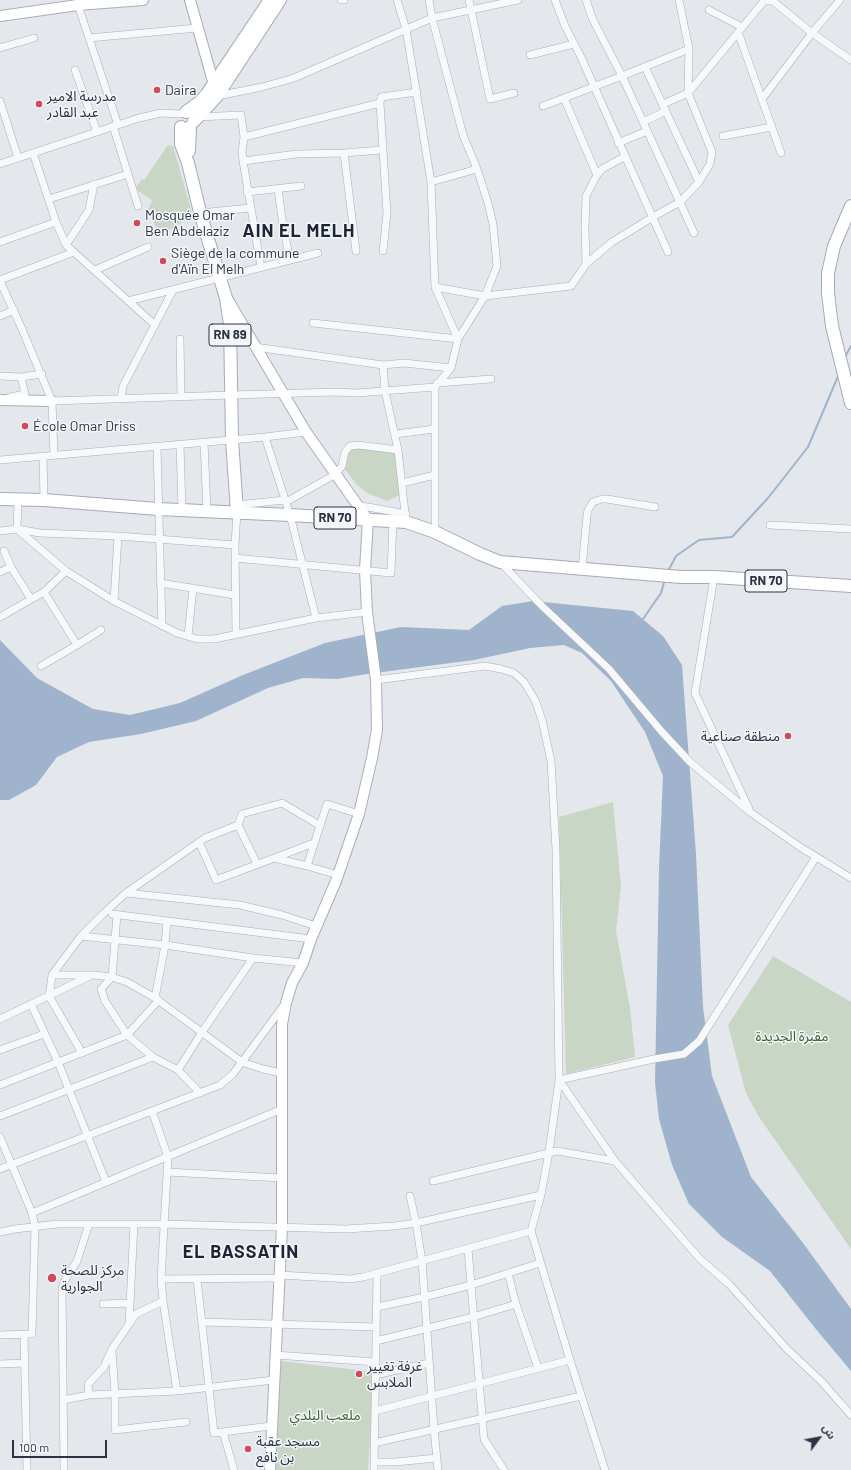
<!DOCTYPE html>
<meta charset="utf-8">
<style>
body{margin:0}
#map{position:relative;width:851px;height:1470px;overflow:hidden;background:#e4e7ec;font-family:Barlow,"Noto Sans Arabic",sans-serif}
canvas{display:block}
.north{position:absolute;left:799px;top:1418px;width:40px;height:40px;-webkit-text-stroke:3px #f4f6f9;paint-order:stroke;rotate:58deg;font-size:11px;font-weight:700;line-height:16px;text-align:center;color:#2b3445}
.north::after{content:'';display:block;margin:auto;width:14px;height:18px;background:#2b3445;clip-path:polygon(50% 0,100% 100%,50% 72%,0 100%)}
.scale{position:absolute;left:12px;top:1440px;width:95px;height:18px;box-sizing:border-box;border:2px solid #2b3445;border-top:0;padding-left:5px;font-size:12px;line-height:14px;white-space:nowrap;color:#2b3445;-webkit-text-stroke:3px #f4f6f9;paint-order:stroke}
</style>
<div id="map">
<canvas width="851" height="1470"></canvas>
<div class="north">ش</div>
<div class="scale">100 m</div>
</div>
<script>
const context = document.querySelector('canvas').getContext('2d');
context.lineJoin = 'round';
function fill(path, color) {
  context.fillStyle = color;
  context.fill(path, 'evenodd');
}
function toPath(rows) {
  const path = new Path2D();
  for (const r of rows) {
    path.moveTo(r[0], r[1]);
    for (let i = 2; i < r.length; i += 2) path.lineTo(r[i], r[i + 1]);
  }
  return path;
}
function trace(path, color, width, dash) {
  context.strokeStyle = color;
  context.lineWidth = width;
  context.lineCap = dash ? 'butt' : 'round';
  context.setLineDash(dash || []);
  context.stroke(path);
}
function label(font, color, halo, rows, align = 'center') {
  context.font = font + ' Barlow,"Noto Sans Arabic",sans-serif';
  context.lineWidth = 3;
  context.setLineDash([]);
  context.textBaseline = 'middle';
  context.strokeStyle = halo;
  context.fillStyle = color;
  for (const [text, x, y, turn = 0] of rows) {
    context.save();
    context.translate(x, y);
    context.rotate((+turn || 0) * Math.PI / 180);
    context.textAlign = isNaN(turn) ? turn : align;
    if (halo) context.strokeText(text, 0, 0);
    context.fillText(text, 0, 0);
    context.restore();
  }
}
fill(toPath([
 [168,145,173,146,193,216,160,235,150,215,147,213,152,200,135,189,142,179,144,180],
 [352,447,394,452,396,458,400,495,387,501,367,493,356,484,344,468,348,451],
 [613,802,621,887,616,931,630,1008,635,1057,566,1074,559,817],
 [773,956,851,1002,851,1249,759,1117,746,1093,728,1025],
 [281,1361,374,1372,368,1470,274,1470]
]), '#c9d6c5');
fill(toPath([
 [533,601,633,611,663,636,682,665,696,854,703,1007,712,1076,751,1177,803,1243,851,1309,851,1371,815,1328,770,1271,722,1237,689,1204,672,1165,659,1119,655,1083,659,869,663,776,645,732,611,681,582,653,564,645,530,648,474,660,367,674,337,679,303,678,268,688,196,721,141,734,89,742,57,757,36,785,9,800,0,800,0,640,37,678,93,709,130,715,180,703,243,675,325,643,401,627,469,630,502,606]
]), '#9fb4cc');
trace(toPath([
 [845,357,851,346],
 [668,571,676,556,699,540,732,537,768,498,808,447,839,374],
 [643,619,661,593,665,579]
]), '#9fb4cc', 2);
const street = toPath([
 [78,0,78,5,118,125],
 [341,0,344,0],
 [397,0,406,29,431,182,435,287,458,339],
 [429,0,432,18,463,135,477,169,488,203,493,224,497,266,485,296,458,339,451,368,435,387],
 [469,0,490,99,514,93],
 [555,0,565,26,581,57,668,252],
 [586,0,593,20,622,76,694,233],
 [709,10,742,27],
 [738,32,781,153],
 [89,38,197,28],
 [0,48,34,38],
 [530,55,574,44],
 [645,67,699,182],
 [75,70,97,132],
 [217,96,262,87,294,78,432,18,518,0],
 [564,98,597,175],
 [762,99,812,33,840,0],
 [0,101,18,158],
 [380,103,381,97,417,92],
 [663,104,688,93,764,1,773,1,812,33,851,60],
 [543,106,622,76,689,49],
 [198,117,241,115,244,137,242,152,243,161,261,267],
 [643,122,666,111],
 [113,126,138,206],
 [723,136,772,127],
 [244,137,380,103,387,213,383,251],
 [618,143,647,131],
 [33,153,56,222,66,245,155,325],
 [344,153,356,251],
 [243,161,297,154,344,153,382,150],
 [0,164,139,118,161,113,180,114],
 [431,182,477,169],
 [278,189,283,226,290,260],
 [247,192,301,186],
 [49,199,128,174],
 [201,216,210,212,250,208],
 [0,242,56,222],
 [66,245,89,210,94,184],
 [586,264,585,228,586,196,597,175,602,169,624,157],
 [95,270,148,247],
 [0,280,74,252],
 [0,281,22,329,52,401,54,455],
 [435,287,485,296,571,286,586,264,612,242,653,217,680,202,699,182,710,164,712,152,688,93,689,49,679,0],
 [128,301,318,253],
 [0,316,14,310],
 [313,323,458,339],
 [180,339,181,396],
 [255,347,383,365,404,363,451,368],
 [383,365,385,391,398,450,406,522],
 [0,376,21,377],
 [437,383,491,379],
 [10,397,25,394,21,377,42,374],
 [121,398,123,386,173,290],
 [52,401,231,395,336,392,357,393,435,387,435,532],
 [395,434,435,429],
 [265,437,290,515,316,618],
 [204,442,207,511],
 [180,445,182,509],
 [157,447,162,626],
 [43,456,44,500],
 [0,460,265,437,306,432],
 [402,483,435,475],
 [18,500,17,529,66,571,114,601,177,633,197,639,214,639,316,618,367,612],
 [286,502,336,474,342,466,345,452,350,446,358,445,398,450],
 [237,505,285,500],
 [359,506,368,507,406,514],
 [770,525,851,529],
 [0,531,17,529,40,533,118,536,235,545],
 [4,551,11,567,31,599],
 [235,558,391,573,393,521],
 [500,562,542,606,609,669,662,732,690,762,750,812,800,847,851,878],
 [582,569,587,515,588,510,593,502,602,499,607,499,655,507],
 [0,572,11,567],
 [714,577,695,693,749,809],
 [160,583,235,595],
 [44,592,77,645,101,630],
 [114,601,118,536],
 [0,617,44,592,66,571],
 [236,635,235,545,237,512],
 [188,636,193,588],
 [41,666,77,645],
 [376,680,485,666,501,669,514,673,524,682,535,700,542,720,551,761,556,850,559,1080,549,1152,541,1195,531,1231,570,1360,605,1470],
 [238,825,257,864],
 [199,842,216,880,314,843],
 [816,857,699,1041,684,1054,654,1059,559,1080,615,1161,700,1259,729,1284,787,1349,822,1382,851,1415],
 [274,858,307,866,338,875],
 [307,866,327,804,359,814],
 [126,893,240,905,282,915,316,926],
 [112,914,311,939],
 [117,915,112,977,101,989,105,1001,127,1035,153,1057,178,1070,200,1093],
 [81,936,165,945,253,958,303,963],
 [52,975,93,975,112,977,127,982,155,998,242,1062,263,1069,281,1073],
 [155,998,165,945,167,921],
 [31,1004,58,1062,106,1182],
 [0,1019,90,976],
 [0,1050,44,1034],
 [82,1053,49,996,51,983,52,975,81,936,104,913,126,893,205,838,238,825,242,814,282,803,319,825],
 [178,1070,202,1032,253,958],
 [0,1085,127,1035,159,1000],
 [152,1111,168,1157,161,1279,163,1301,177,1391],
 [0,1116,153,1057],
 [0,1137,32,1213,35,1226,32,1334,0,1335],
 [0,1169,220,1085,233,1074,284,1005],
 [167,1172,282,1178],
 [433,1181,557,1151,615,1161],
 [410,1196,416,1223,422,1261,434,1429,438,1470],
 [32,1213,282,1109],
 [0,1232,15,1229,57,1224,164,1224,346,1229,394,1226,416,1223,541,1195],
 [468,1249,484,1439,504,1470],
 [508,1273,516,1304,538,1368],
 [279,1275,351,1279,363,1277,531,1231],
 [161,1279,279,1278],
 [197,1279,214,1433,271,1426],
 [163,1301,136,1314,112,1349,104,1367,88,1384,89,1395,177,1391,274,1380],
 [103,1304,130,1303],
 [377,1307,424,1297,471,1285,540,1263],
 [202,1322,376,1327],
 [129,1324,134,1224],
 [24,1334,27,1470],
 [376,1341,473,1317,516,1304],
 [112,1351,115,1394,115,1430,186,1422],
 [275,1355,376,1362],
 [0,1364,25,1363],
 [375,1375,429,1363],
 [63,1400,89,1395],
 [375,1411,570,1360],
 [223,1432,234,1470],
 [374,1443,581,1396],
 [374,1462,395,1462,437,1458],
 [64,1470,62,1288,66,1278,77,1261,89,1224],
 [374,1470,377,1274]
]);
const secondary = toPath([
 [190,0,214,85],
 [0,16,78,5,143,0],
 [228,300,306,432,368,520,365,570,367,612,376,680,377,730,372,758,359,814,336,881,311,939,303,963,292,983,286,1003,282,1024,282,1227,270,1470],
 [0,400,52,401]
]);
const primary = toPath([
 [186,112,200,102,207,94,270,0],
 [194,121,217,96,280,0],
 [181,127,181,144,188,163,201,216,226,298,230,324,232,440,237,512],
 [189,151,190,127],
 [851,206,834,246,828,273,828,293,832,326,851,403],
 [0,499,44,500,158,509,290,515,406,522,435,532,480,554,500,562,681,577,714,577,851,586]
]);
trace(street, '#a9aeb7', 8);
trace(secondary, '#a9aeb7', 12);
trace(primary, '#a3abb8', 14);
trace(street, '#f7f8fa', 7);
trace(secondary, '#fff', 10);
trace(primary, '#fff', 12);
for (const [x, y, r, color] of [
 [157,90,4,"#d1495b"],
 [39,104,4,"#d1495b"],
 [137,223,4,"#d1495b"],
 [163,261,4,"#d1495b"],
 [25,426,4,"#d1495b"],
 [788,736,4,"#d1495b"],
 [52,1278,5,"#d1495b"],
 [359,1374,4,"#d1495b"],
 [248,1449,4,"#d1495b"]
]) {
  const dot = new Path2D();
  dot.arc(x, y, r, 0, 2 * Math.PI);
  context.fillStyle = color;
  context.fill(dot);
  trace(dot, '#f4f6f9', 1.5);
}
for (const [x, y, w] of [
 [230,335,42],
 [335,518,42],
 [766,581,42]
]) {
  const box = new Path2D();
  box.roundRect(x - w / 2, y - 11, w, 22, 3);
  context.fillStyle = '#f4f6f9';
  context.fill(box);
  trace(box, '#2b3445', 1);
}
label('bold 13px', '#2b3445', null, [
 ["RN 89",230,335],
 ["RN 70",335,518],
 ["RN 70",766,581]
]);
label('14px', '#2b3445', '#f4f6f9', [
 ["Daira",165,90],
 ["مدرسة الامير",47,96],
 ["عبد القادر",47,112],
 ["Mosquée Omar",145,215],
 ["Ben Abdelaziz",145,231],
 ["Siège de la commune",171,253],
 ["d'Aïn El Melh",171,269],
 ["École Omar Driss",33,426],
 ["منطقة صناعية",780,736,"right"],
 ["مركز للصحة",61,1270],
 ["الجوارية",61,1286],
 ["غرفة تغيير",367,1366],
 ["الملابس",367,1382],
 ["مسجد عقبة",256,1441],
 ["بن نافع",256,1457]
], 'left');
label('14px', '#3f6138', '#f4f6f9', [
 ["مقبرة الجديدة",792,1036],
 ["ملعب البلدي",325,1415]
]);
context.letterSpacing = '1px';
label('bold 18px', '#1d2536', '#f4f6f9', [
 ["AIN EL MELH",299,231],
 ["EL BASSATIN",241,1252]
]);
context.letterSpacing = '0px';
</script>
